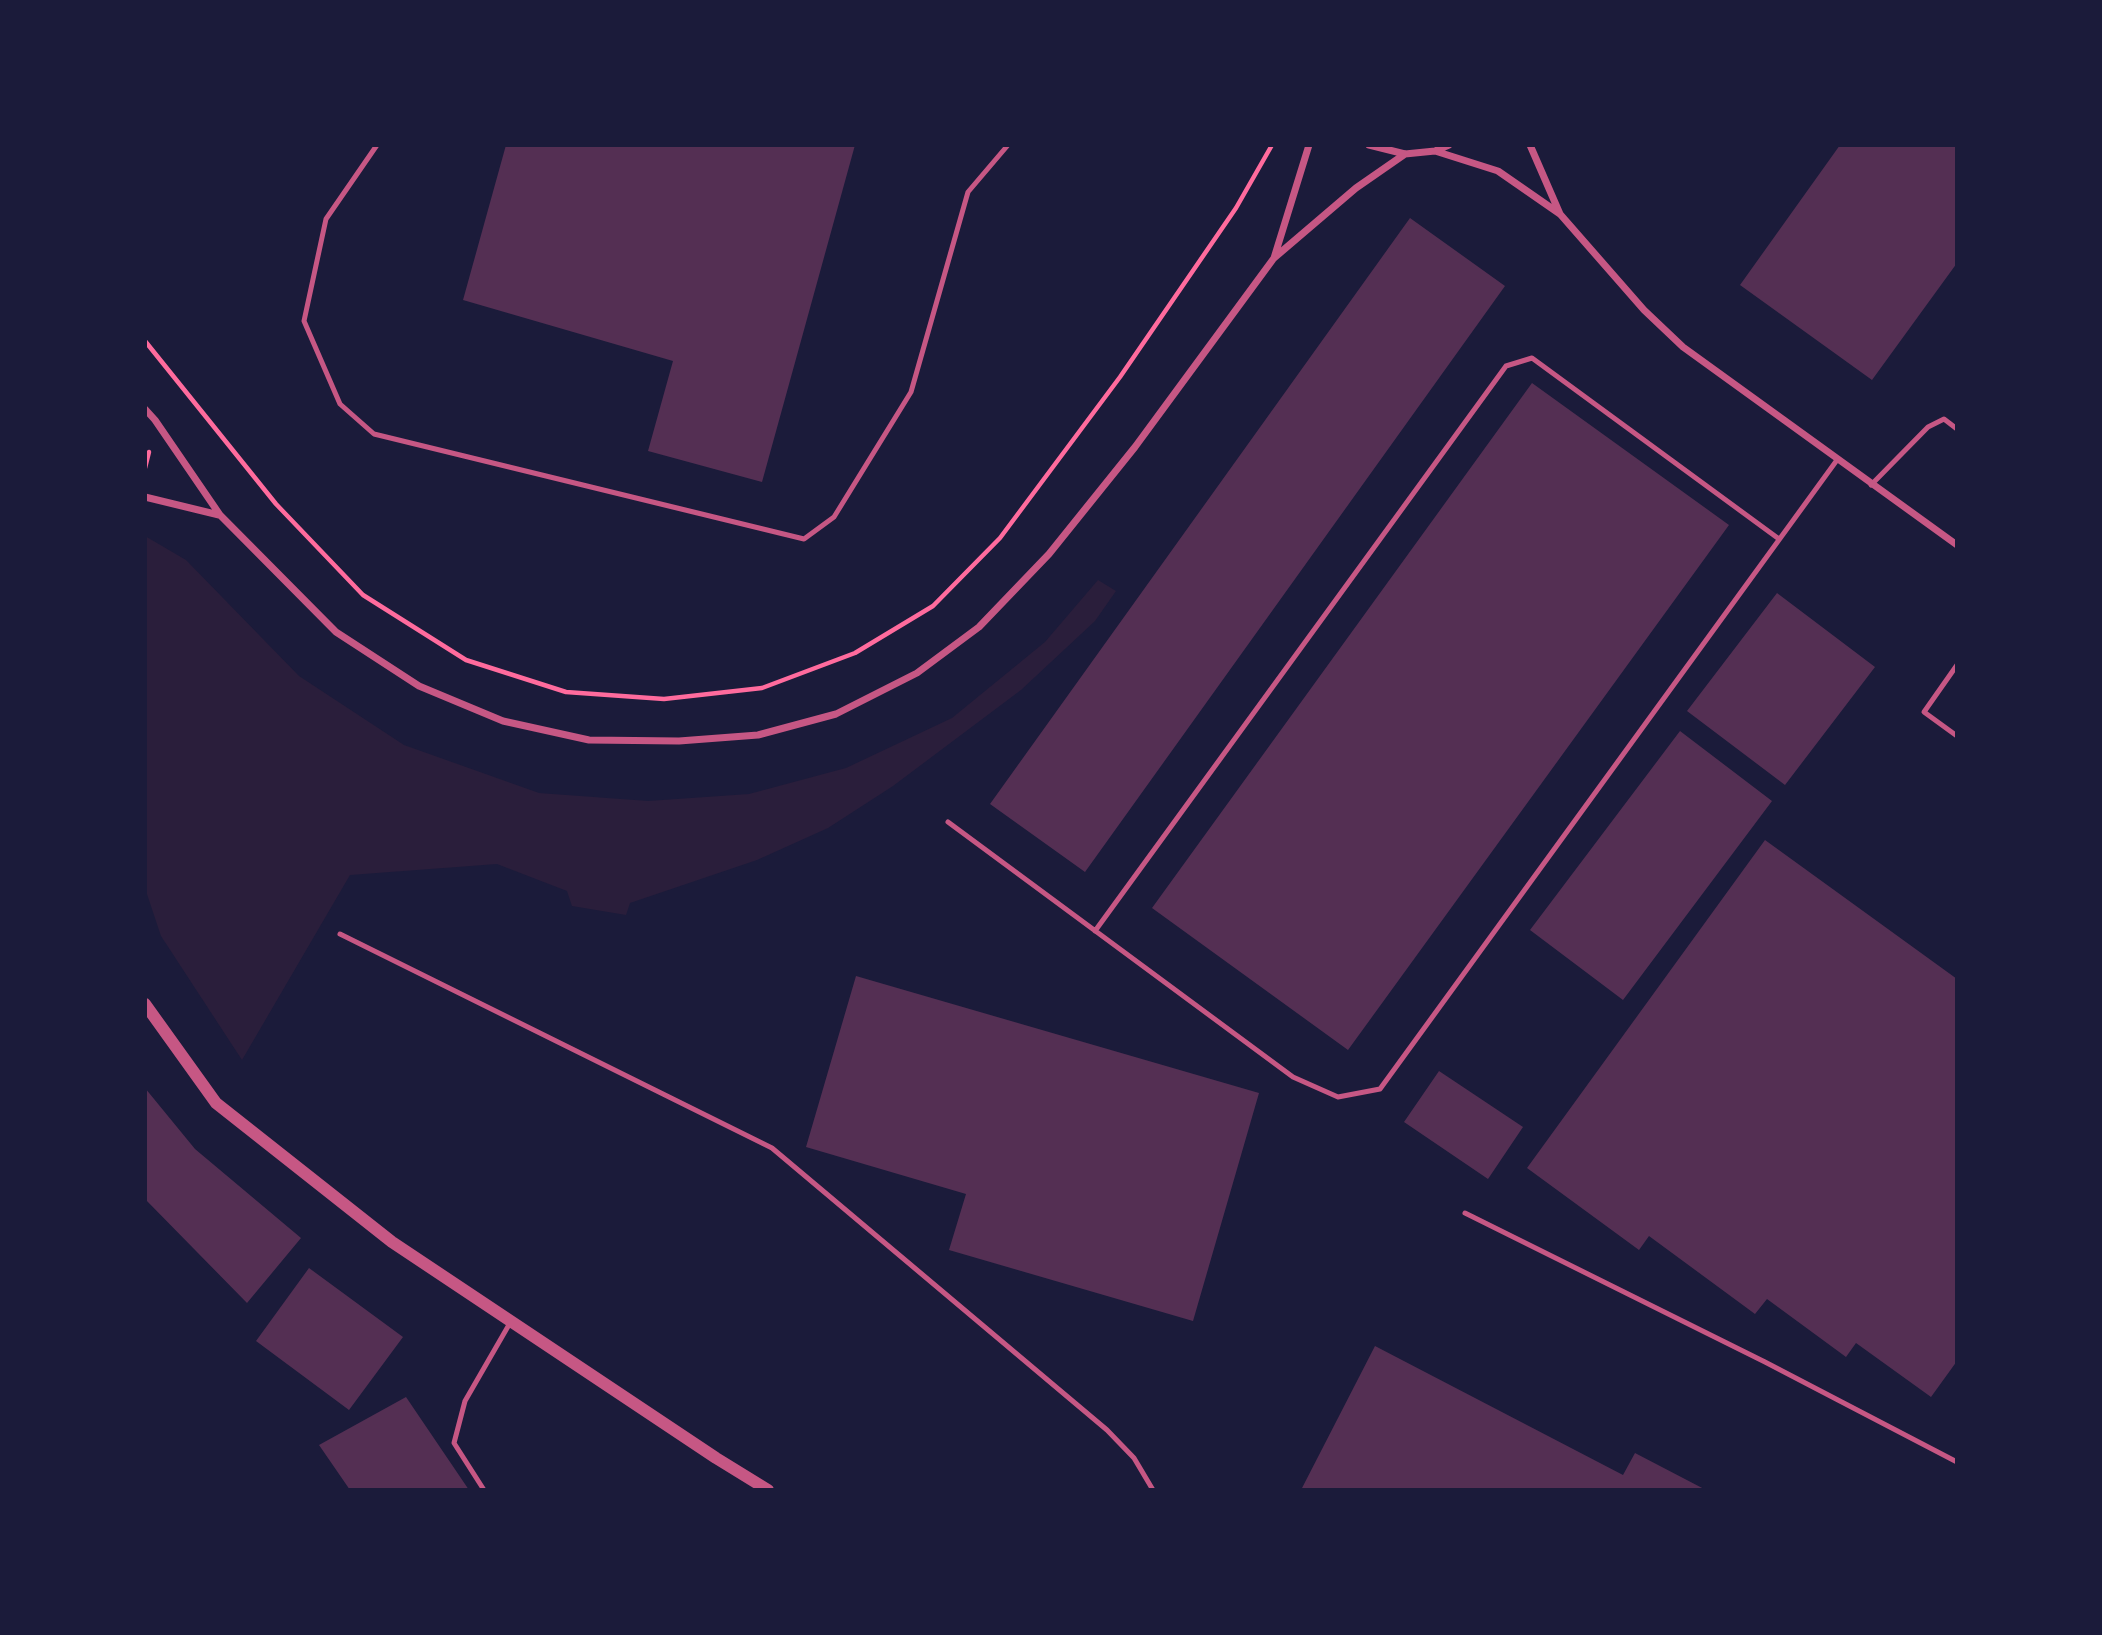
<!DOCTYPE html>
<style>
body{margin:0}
#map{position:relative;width:2102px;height:1635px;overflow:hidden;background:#1b1b3a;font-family:Spectral,serif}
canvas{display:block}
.frame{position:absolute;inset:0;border:147px solid #1b1b3a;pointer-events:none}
</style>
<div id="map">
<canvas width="2102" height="1635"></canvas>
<div class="frame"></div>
</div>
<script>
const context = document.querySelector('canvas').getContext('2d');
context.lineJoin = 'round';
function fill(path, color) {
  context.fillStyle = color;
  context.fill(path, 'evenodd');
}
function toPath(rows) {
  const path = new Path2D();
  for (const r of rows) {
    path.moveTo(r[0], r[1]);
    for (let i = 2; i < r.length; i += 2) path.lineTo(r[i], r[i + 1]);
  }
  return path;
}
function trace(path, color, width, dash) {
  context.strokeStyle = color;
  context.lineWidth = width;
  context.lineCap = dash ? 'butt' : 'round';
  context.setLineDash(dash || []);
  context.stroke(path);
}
fill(toPath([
 [145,536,186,560,299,676,404,745,539,793,648,801,749,794,846,768,952,718,1045,642,1098,580,1116,591,1095,621,1021,690,893,786,828,828,757,860,630,903,626,915,572,906,567,891,497,864,350,875,242,1060,161,936,145,888]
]), '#2a1e3b');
fill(toPath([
 [506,145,855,145,762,482,648,451,673,361,463,300],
 [1840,145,1957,145,1957,263,1872,380,1740,285],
 [1410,218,1505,286,1085,872,990,804],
 [1532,383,1729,525,1348,1050,1152,908],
 [1777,593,1875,667,1785,785,1687,711],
 [1680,731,1772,801,1623,1000,1530,930],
 [1765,840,1957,979,1957,1361,1931,1397,1856,1343,1846,1357,1767,1299,1755,1314,1649,1236,1639,1250,1527,1168],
 [856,976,1259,1093,1193,1321,949,1250,966,1194,806,1147],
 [1439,1071,1523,1127,1488,1179,1404,1122],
 [145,1088,195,1149,301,1238,247,1303,145,1199],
 [309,1268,403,1337,349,1410,256,1341],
 [1375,1346,1623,1475,1635,1453,1706,1490,1301,1490],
 [406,1397,469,1490,350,1490,319,1445]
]), '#542f53');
trace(toPath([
 [145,341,276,504,363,595,466,660,566,692,664,699,762,688,855,653,933,606,1000,538,1120,377,1236,208,1272,145],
 [145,468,149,452]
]), '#ff6b9d', 4.5);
trace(toPath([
 [377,145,326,219,304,321,340,404,374,434,804,539,834,517,911,392,968,192,1008,145],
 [1871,485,1928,427,1944,419,1957,429],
 [1957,665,1924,712,1957,736],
 [948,822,1293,1077,1338,1097,1380,1089,1837,460],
 [1095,931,1506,366,1532,358,1779,539],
 [340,934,772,1148,1107,1430,1134,1458,1153,1490],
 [1465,1213,1765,1362,1957,1462],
 [484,1490,454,1443,465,1401,510,1323]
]), '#c65784', 5);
trace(toPath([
 [1369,145,1405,154,1435,151,1449,145],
 [1530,145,1560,214],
 [1435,151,1498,171,1560,214,1644,310,1683,347,1957,545],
 [1274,258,1309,145],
 [145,409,155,420,220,515,336,632,419,686,503,721,589,740,679,741,758,735,836,714,917,673,979,627,1049,554,1135,447,1274,258,1356,188,1405,154],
 [145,497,219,515]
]), '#c65784', 7);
trace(toPath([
 [145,1004,216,1103,392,1242,716,1458,768,1490]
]), '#c65784', 12);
</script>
